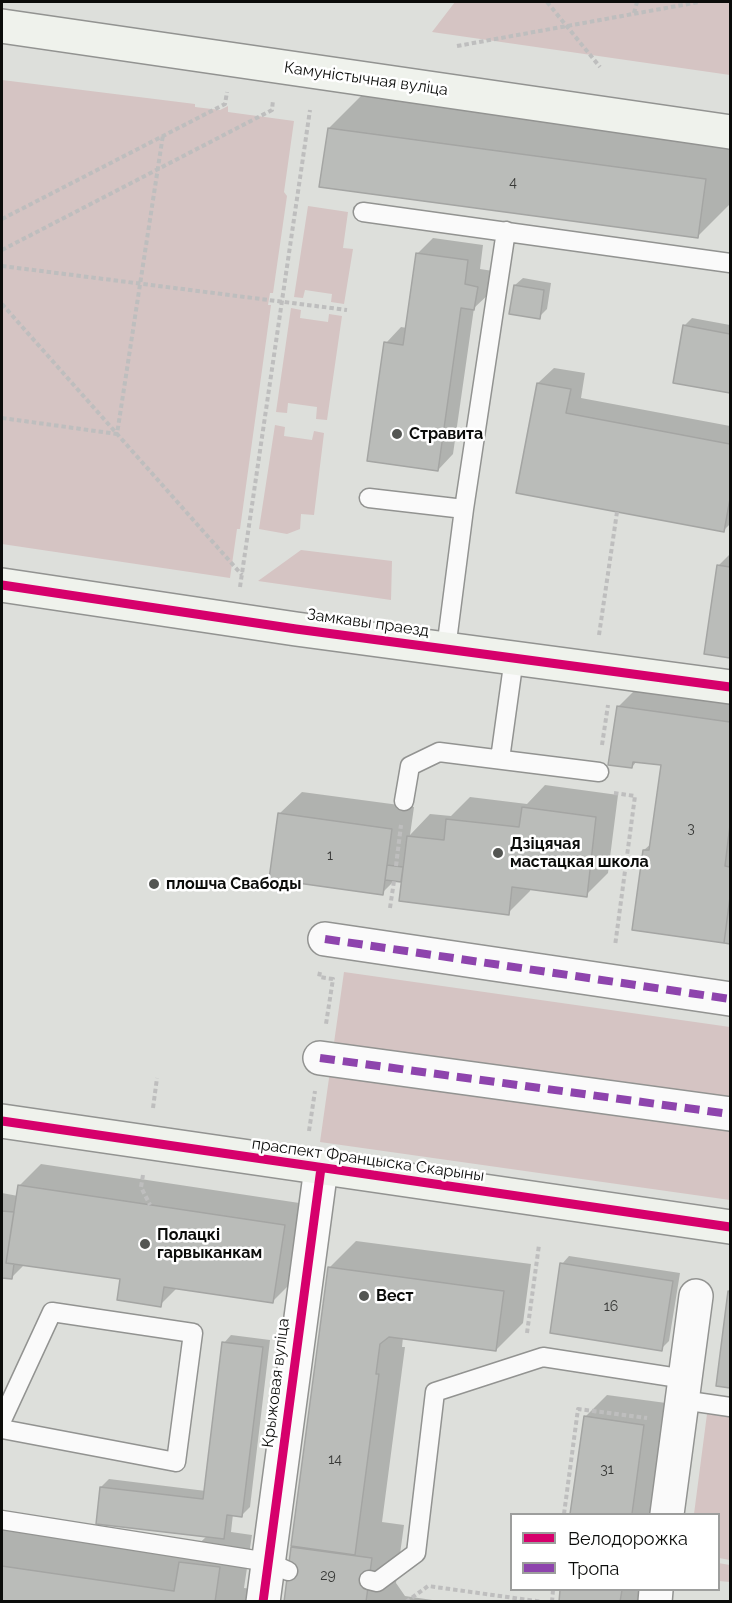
<!DOCTYPE html>
<meta charset="utf-8">
<style>
body{margin:0}
#map{position:relative;width:732px;height:1603px;overflow:hidden;background:#dddfdb;font-family:Raleway,sans-serif}
canvas{display:block}
.frame{position:absolute;inset:0;border:3px solid #0b0c0a;pointer-events:none}
.legend{position:absolute;left:510px;top:1513px;width:210px;height:78px;box-sizing:border-box;background:#fff;border:2px solid #9d9e9d;margin:0;padding:8px 10px;list-style:none;font-size:18px;color:#0b0c0a}
.legend li{display:flex;align-items:center;gap:12px;height:30px}
.legend b{width:30px;border:2px solid #9d9e9d}
</style>
<div id="map">
<canvas width="732" height="1603"></canvas>
<div class="frame"></div>
<ul class="legend">
<li><b style="height:8px;background:#d6006c"></b>Велодорожка</li>
<li><b style="height:8px;background:#8e44ad"></b>Тропа</li>
</ul>
</div>
<script>
const context = document.querySelector('canvas').getContext('2d');
context.lineJoin = 'round';
function fill(path, color) {
  context.fillStyle = color;
  context.fill(path, 'evenodd');
}
function toPath(rows) {
  const path = new Path2D();
  for (const r of rows) {
    path.moveTo(r[0], r[1]);
    for (let i = 2; i < r.length; i += 2) path.lineTo(r[i], r[i + 1]);
  }
  return path;
}
function trace(path, color, width, dash) {
  context.strokeStyle = color;
  context.lineWidth = width;
  context.lineCap = dash ? 'butt' : 'round';
  context.setLineDash(dash || []);
  context.stroke(path);
}
function label(font, color, halo, rows, align = 'center') {
  context.font = font + ' Raleway,sans-serif';
  context.lineWidth = 5;
  context.setLineDash([]);
  context.textBaseline = 'middle';
  context.strokeStyle = halo;
  context.fillStyle = color;
  for (const [text, x, y, turn = 0] of rows) {
    context.save();
    context.translate(x, y);
    context.rotate((+turn || 0) * Math.PI / 180);
    context.textAlign = isNaN(turn) ? turn : align;
    if (halo) context.strokeText(text, 0, 0);
    context.fillText(text, 0, 0);
    context.restore();
  }
}
fill(toPath([
 [455,2,730,2,730,75,432,32],
 [2,80,195,104,195,107,220,110,228,106,228,112,294,121,284,192,287,196,273,293,270,293,268,305,271,305,240,529,237,529,230,578,2,544],
 [308,206,348,212,343,248,353,249,344,304,331,302,332,294,305,290,303,298,294,297],
 [291,308,301,310,300,318,328,322,329,314,342,316,327,420,316,419,317,407,288,403,287,413,276,412],
 [275,425,285,427,284,436,312,440,314,431,324,433,314,515,301,514,300,529,287,534,259,529],
 [301,550,392,561,391,600,258,581],
 [344,972,730,1027,730,1200,320,1142],
 [707,1414,730,1417,730,1560,719,1558,718,1514,694,1514],
 [718,1563,730,1565,730,1582,719,1581]
]), '#d5c4c3');
fill(toPath([
 [362,95,730,145,730,204,697,237,329,128],
 [433,238,483,245,480,269,493,271,490,293,474,308,453,454,438,470,386,343,401,327,407,328,418,253],
 [523,278,551,283,547,309,539,317,515,285],
 [692,318,730,325,730,392,674,381,684,326],
 [554,368,585,373,581,398,730,426,730,524,724,530,518,492,538,383],
 [730,554,730,656,706,653,718,566],
 [634,691,730,704,730,942,633,929,644,850,652,843,663,764,637,761,632,767,618,707],
 [545,785,618,795,608,873,586,895,531,888,530,891,508,913,403,881,395,880,382,893,279,814,302,792,414,807,410,835,430,814,451,816,470,797,527,804],
 [41,1164,306,1204,295,1279,273,1301,178,1287,160,1305,121,1278,25,1264,11,1278,2,1276,2,1193,18,1196,19,1186],
 [356,1241,531,1264,523,1323,496,1350,403,1337,402,1347,405,1347,382,1522,404,1525,396,1583,405,1596,446,1602,285,1602,292,1548,295,1545,329,1268],
 [569,1256,680,1273,669,1341,661,1349,562,1264],
 [730,1291,730,1387,718,1385],
 [231,1335,270,1340,250,1507,242,1515,233,1514,231,1532,252,1535,244,1588,253,1589,251,1602,2,1602,2,1528,187,1555,207,1536,101,1487,109,1479,206,1491,224,1343],
 [607,1395,666,1403,650,1514,572,1514,585,1417],
 [562,1590,640,1590,639,1602,560,1602]
]), '#0003');
const building = toPath([
 [328,128,706,179,698,238,319,187,328,128],
 [416,253,468,260,465,284,478,287,474,310,461,308,438,471,367,461,384,342,403,345,416,253],
 [514,285,544,290,540,319,509,314,514,285],
 [683,325,730,334,730,393,673,383,683,325],
 [537,383,571,389,566,413,730,444,730,499,724,532,516,493,537,383],
 [717,565,730,567,730,658,704,654,717,565],
 [617,706,730,722,730,825,725,866,730,867,730,897,724,943,632,930,643,850,649,850,661,765,633,762,632,768,608,765,617,706],
 [522,807,596,817,587,897,512,887,509,915,399,901,407,836,444,840,446,819,519,827,522,807],
 [278,813,392,829,383,895,269,879,278,813],
 [387,865,403,867,401,882,385,880,387,865],
 [730,897,730,944,724,943,730,897],
 [18,1185,285,1225,273,1303,164,1287,161,1307,117,1300,120,1279,6,1263,18,1185],
 [2,1211,14,1212,6,1263,14,1264,12,1279,2,1278,2,1211],
 [560,1263,673,1281,662,1351,550,1333,560,1263],
 [328,1267,504,1291,496,1351,389,1337,380,1344,376,1374,379,1374,355,1555,291,1546,328,1267],
 [728,1291,730,1292,730,1388,716,1386,728,1291],
 [222,1342,263,1347,242,1517,227,1515,224,1539,96,1524,100,1487,203,1499,222,1342],
 [584,1416,644,1425,632,1514,570,1514,584,1416],
 [291,1547,372,1558,366,1602,284,1602,291,1547],
 [179,1562,220,1567,215,1602,2,1602,2,1566,174,1591,179,1562],
 [560,1590,622,1590,620,1602,559,1602,560,1590]
]);
fill(building, '#babcb9');
trace(building, '#a4a5a3', 1.5);
const lane = toPath([
 [363,212,730,263],
 [369,498,464,509],
 [446,649,464,509,506,231],
 [500,759,514,658],
 [404,801,410,766,439,752,599,772],
 [682,1400,730,1407],
 [2,1420,52,1312,193,1333,176,1462,2,1429],
 [2,1520,268,1562,288,1571],
 [369,1580,377,1582,416,1553,435,1392,543,1357,685,1379]
]);
const street = toPath([
 [325,939,730,999],
 [320,1058,730,1114],
 [667,1514,696,1296],
 [263,1602,321,1168],
 [655,1602,656,1590]
]);
const secondary = toPath([
 [2,26,730,132],
 [2,585,296,629,730,687],
 [2,1121,730,1227]
]);
trace(lane, '#929391', 21);
trace(street, '#929391', 36);
trace(secondary, '#929391', 36);
trace(toPath([
 [547,2,600,67],
 [634,13,637,2],
 [457,46,699,2],
 [2,219,225,104,227,92],
 [2,250,272,110,273,100],
 [2,266,347,310],
 [2,304,242,575],
 [2,418,117,434,163,135],
 [240,587,310,110],
 [599,635,617,512],
 [602,745,608,705],
 [614,793,635,796,615,946],
 [396,866,401,825],
 [390,908,394,881],
 [320,972,319,977,333,979,326,1024],
 [153,1108,157,1078],
 [309,1131,315,1091],
 [143,1175,141,1187,150,1205],
 [527,1333,539,1245],
 [564,1514,578,1409,647,1418],
 [406,1602,428,1586,543,1602],
 [552,1602,553,1590]
]), '#bebebe', 4, [4.5, 3]);
trace(lane, '#fafafa', 18);
trace(street, '#fafafa', 33);
trace(secondary, '#eff2ec', 33);
trace(toPath([
 [325,939,730,999],
 [320,1058,730,1114]
]), '#8e44ad', 8, [15, 8]);
trace(toPath([
 [2,585,296,629,730,687],
 [2,1121,730,1227],
 [263,1602,321,1168]
]), '#d6006c', 9);
for (const [x, y, r, color] of [
 [397,434,6,"#545653"],
 [498,853,6,"#545653"],
 [154,884,6,"#545653"],
 [145,1244,6,"#545653"],
 [364,1296,6,"#545653"]
]) {
  const dot = new Path2D();
  dot.arc(x, y, r, 0, 2 * Math.PI);
  context.fillStyle = color;
  context.fill(dot);
  trace(dot, '#fff', 2);
}
label('14px', '#373836', null, [
 ["4",513,183],
 ["3",691,829],
 ["1",330,856],
 ["16",611,1307],
 ["14",335,1460],
 ["31",607,1470],
 ["29",328,1576]
]);
label('16px', '#0b0c0a', '#fff', [
 ["Камуністычная вуліца",366,79,8],
 ["Замкавы праезд",368,623,8],
 ["праспект Францыска Скарыны",368,1160,8],
 ["Крыжовая вуліца",276,1383,-83]
]);
label('bold 16px', '#0b0c0a', '#fff', [
 ["Стравита",409,434],
 ["Дзіцячая",510,844],
 ["мастацкая школа",510,862],
 ["плошча Свабоды",166,884],
 ["Полацкі",157,1235],
 ["гарвыканкам",157,1253],
 ["Вест",376,1296]
], 'left');
</script>
